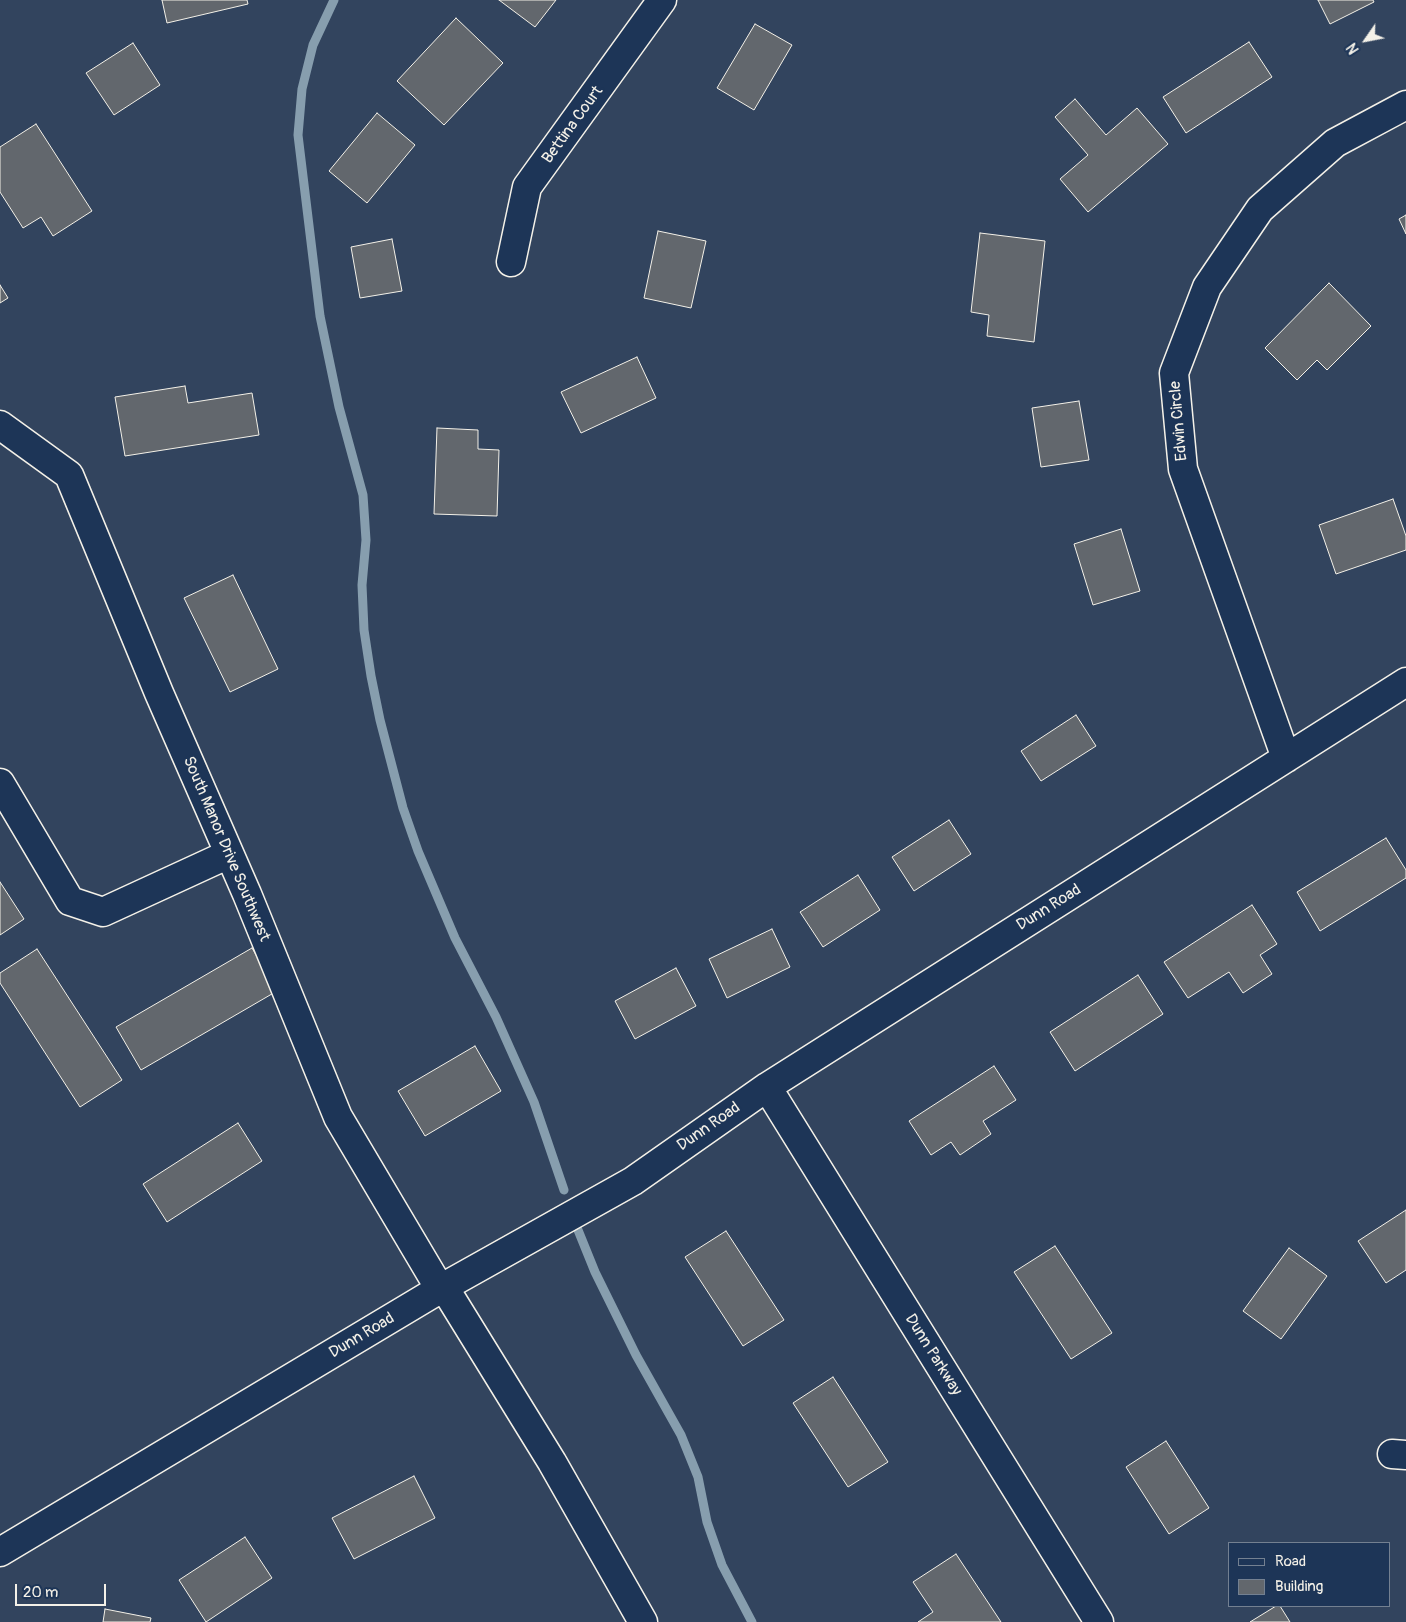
<!DOCTYPE html>
<style>
body{margin:0}
#map{position:relative;width:1406px;height:1622px;overflow:hidden;background:#32445e;font-family:Pangolin,sans-serif}
canvas{display:block}
.legend{position:absolute;left:1228px;top:1542px;width:162px;height:65px;box-sizing:border-box;background:#1d3557;border:1px solid #738091;margin:0;padding:6px 9px;list-style:none;font-size:15px;color:#f4f1e8}
.legend li{display:flex;align-items:center;gap:10px;height:25px}
.legend b{width:25px;border:1px solid #738091}
.north{position:absolute;left:1341px;top:15px;width:50px;height:50px;-webkit-text-stroke:4px #1d3557;paint-order:stroke;rotate:237deg;font-size:14px;font-weight:700;line-height:20px;text-align:center;color:#f4f1e8}
.north::after{content:'';display:block;margin:auto;width:18px;height:22px;background:#f4f1e8;clip-path:polygon(50% 0,100% 100%,50% 72%,0 100%)}
.scale{position:absolute;left:15px;top:1584px;width:91px;height:22px;box-sizing:border-box;border:2px solid #f4f1e8;border-top:0;padding-left:6px;font-size:15px;line-height:18px;white-space:nowrap;color:#f4f1e8;-webkit-text-stroke:4px #1d3557;paint-order:stroke}
</style>
<div id="map">
<canvas width="1406" height="1622"></canvas>
<ul class="legend">
<li><b style="height:6px;background:#1d3557"></b>Road</li>
<li><b style="height:14px;background:#62676d"></b>Building</li>
</ul>
<div class="north">N</div>
<div class="scale">20 m</div>
</div>
<script>
const context = document.querySelector('canvas').getContext('2d');
context.lineJoin = 'round';
function toPath(rows) {
  const path = new Path2D();
  for (const r of rows) {
    path.moveTo(r[0], r[1]);
    for (let i = 2; i < r.length; i += 2) path.lineTo(r[i], r[i + 1]);
  }
  return path;
}
function trace(path, color, width, dash) {
  context.strokeStyle = color;
  context.lineWidth = width;
  context.lineCap = dash ? 'butt' : 'round';
  context.setLineDash(dash || []);
  context.stroke(path);
}
function fill(path, color) {
  context.fillStyle = color;
  context.fill(path, 'evenodd');
}
function label(font, color, halo, rows, align = 'center') {
  context.font = font + ' Pangolin,sans-serif';
  context.lineWidth = 4.5;
  context.setLineDash([]);
  context.textBaseline = 'middle';
  context.strokeStyle = halo;
  context.fillStyle = color;
  for (const [text, x, y, turn = 0] of rows) {
    context.save();
    context.translate(x, y);
    context.rotate((+turn || 0) * Math.PI / 180);
    context.textAlign = isNaN(turn) ? turn : align;
    if (halo) context.strokeText(text, 0, 0);
    context.fillText(text, 0, 0);
    context.restore();
  }
}
trace(toPath([
 [334,0,313,45,302,89,298,135,320,316,339,407,363,495,366,540,362,585,364,630,371,676,380,720,403,808,418,851,455,938,496,1017,534,1102,564,1190],
 [578,1230,595,1272,636,1355,681,1435,698,1477,707,1522,722,1565,752,1622]
]), '#879eae', 9);
const building = toPath([
 [162,0,247,0,248,4,167,23,162,0],
 [499,0,556,0,535,27,499,0],
 [1318,0,1373,0,1374,2,1330,24,1318,0],
 [456,18,503,63,444,125,397,81,456,18],
 [755,24,792,45,754,110,717,88,755,24],
 [1249,42,1272,77,1186,133,1163,97,1249,42],
 [133,43,160,85,114,115,86,73,133,43],
 [1075,99,1106,135,1137,108,1168,144,1088,212,1060,179,1088,155,1055,117,1075,99],
 [377,113,415,145,367,203,329,171,377,113],
 [36,124,92,211,53,236,41,217,23,228,0,192,0,147,36,124],
 [1406,215,1406,234,1399,219,1406,215],
 [658,231,706,241,691,308,644,298,658,231],
 [980,233,1045,241,1034,342,987,336,989,315,971,312,980,233],
 [392,239,402,291,360,298,351,247,392,239],
 [1329,283,1371,326,1327,370,1317,360,1297,380,1265,348,1329,283],
 [0,285,8,298,0,303,0,285],
 [637,357,656,398,581,433,561,392,637,357],
 [185,386,188,403,252,393,259,435,125,456,115,397,185,386],
 [1079,401,1089,460,1041,467,1032,408,1079,401],
 [437,428,478,430,478,449,499,450,497,516,434,514,437,428],
 [1393,499,1406,536,1406,550,1336,574,1319,525,1393,499],
 [1121,529,1140,591,1093,605,1074,544,1121,529],
 [233,575,278,669,230,692,184,598,233,575],
 [1076,715,1096,746,1041,781,1021,751,1076,715],
 [949,820,971,854,914,891,892,857,949,820],
 [1386,838,1406,870,1406,878,1320,931,1297,892,1386,838],
 [858,875,880,910,823,947,800,912,858,875],
 [0,882,24,919,0,935,0,882],
 [1252,905,1277,944,1260,955,1272,974,1243,993,1229,972,1188,998,1164,962,1252,905],
 [772,929,790,967,727,998,709,959,772,929],
 [252,948,277,991,141,1070,116,1027,252,948],
 [37,949,122,1080,80,1107,0,983,0,973,37,949],
 [676,968,696,1006,635,1039,615,1001,676,968],
 [1138,975,1163,1014,1075,1071,1050,1032,1138,975],
 [475,1046,501,1091,425,1136,398,1091,475,1046],
 [994,1066,1016,1100,983,1121,991,1134,960,1155,951,1142,931,1155,909,1121,994,1066],
 [238,1123,262,1161,167,1222,143,1184,238,1123],
 [1406,1210,1406,1270,1386,1283,1358,1241,1406,1210],
 [726,1231,784,1320,743,1346,685,1257,726,1231],
 [1055,1246,1112,1333,1071,1359,1014,1272,1055,1246],
 [1289,1248,1327,1276,1281,1339,1243,1311,1289,1248],
 [833,1377,888,1462,848,1487,793,1403,833,1377],
 [1166,1441,1209,1508,1169,1534,1126,1467,1166,1441],
 [414,1476,435,1518,354,1559,332,1518,414,1476],
 [245,1537,272,1578,206,1622,179,1580,245,1537],
 [956,1554,1001,1622,918,1622,933,1612,913,1582,956,1554],
 [1276,1606,1280,1606,1290,1622,1250,1622,1276,1606],
 [105,1609,151,1618,150,1622,103,1622,105,1609]
]);
fill(building, '#62676d');
trace(building, '#f4f1e8', 1);
const minor = toPath([
 [511,262,527,187,662,0],
 [0,425,69,475,159,693,247,894,338,1117,440,1289],
 [1286,758,1183,469,1174,373,1207,287,1260,209,1335,143,1406,105],
 [0,783,70,901,103,912,229,854],
 [767,1087,1099,1622],
 [444,1287,552,1462,643,1622],
 [1392,1454,1406,1455],
 [0,1552,440,1289,633,1181,767,1087,1406,682]
]);
trace(minor, '#f4f1e8', 31);
trace(minor, '#1d3557', 28);
label('16px', '#f4f1e8', '#1d3557', [
 ["Bettina Court",573,125,-54],
 ["Edwin Circle",1179,421,-95],
 ["South Manor Drive Southwest",226,849,67],
 ["Dunn Road",1049,908,-32],
 ["Dunn Road",709,1127,-35],
 ["Dunn Road",362,1336,-31],
 ["Dunn Parkway",933,1355,58]
]);
</script>
